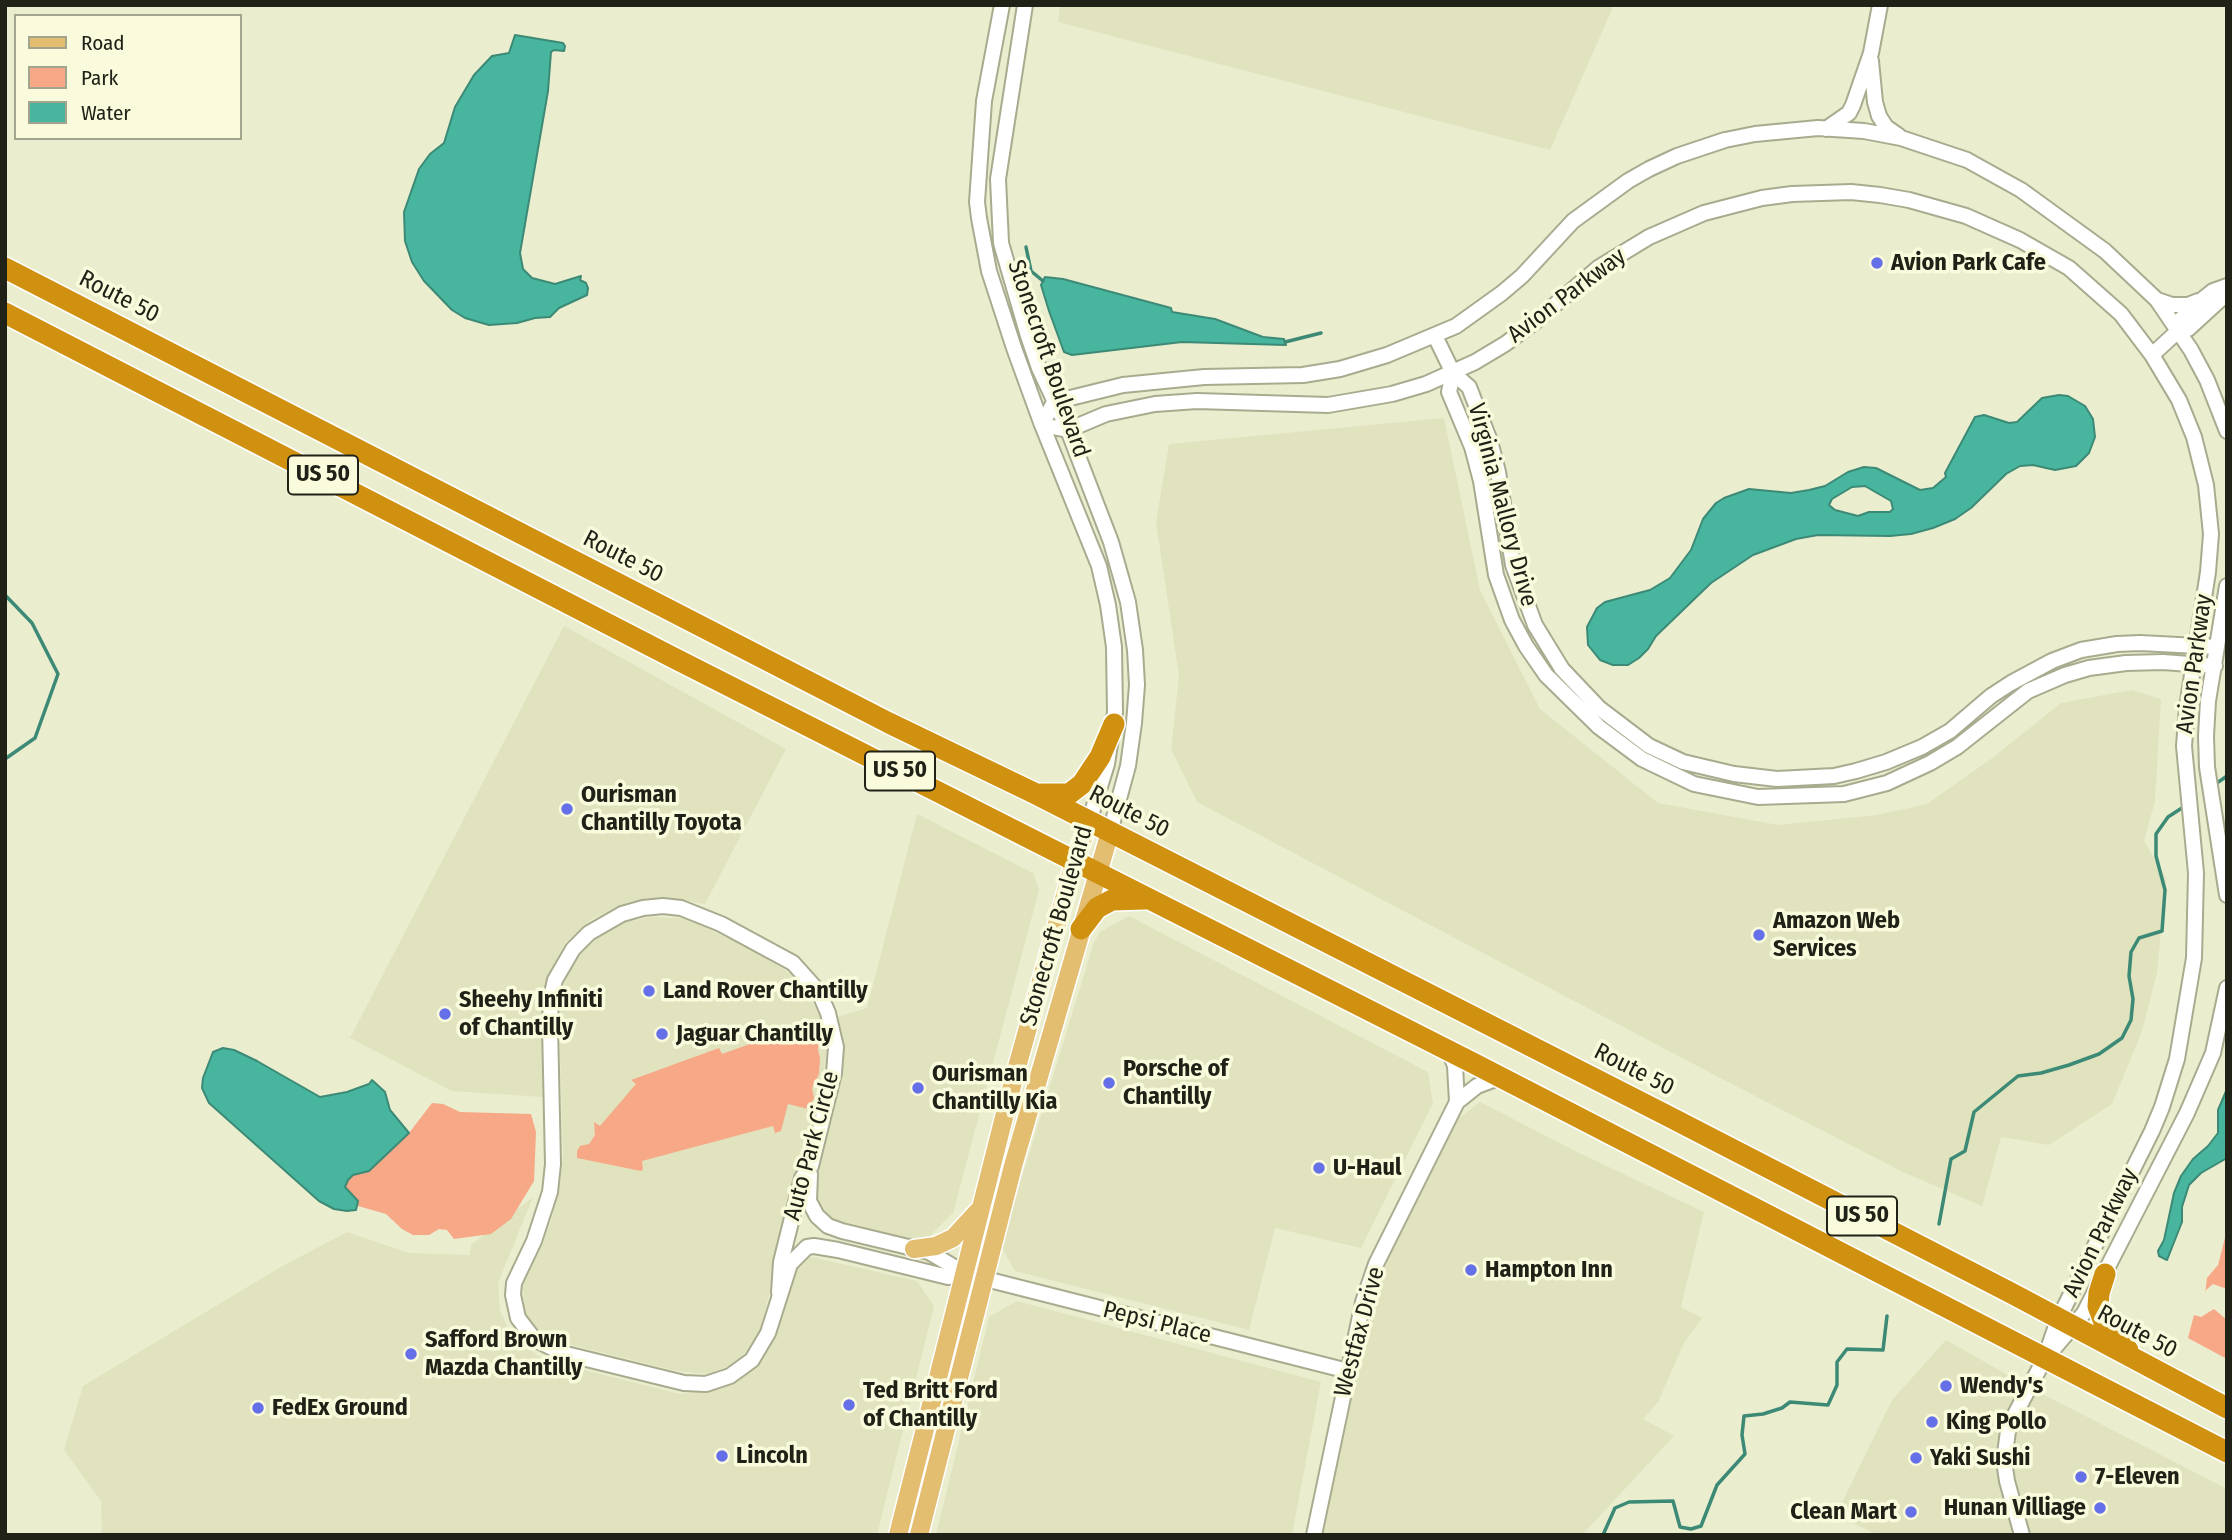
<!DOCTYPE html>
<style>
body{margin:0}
#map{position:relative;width:2232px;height:1540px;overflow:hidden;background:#ebedcf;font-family:"Fira Sans Condensed",sans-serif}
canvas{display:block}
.frame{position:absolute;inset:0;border:7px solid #212217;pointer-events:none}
.legend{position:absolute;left:14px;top:14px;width:228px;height:126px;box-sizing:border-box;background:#f9fbdc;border:2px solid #a3a48d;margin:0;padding:9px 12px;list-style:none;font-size:21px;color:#212217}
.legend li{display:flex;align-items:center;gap:14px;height:35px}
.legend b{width:35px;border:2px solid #a3a48d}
</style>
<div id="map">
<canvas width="2232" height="1540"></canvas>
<div class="frame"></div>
<ul class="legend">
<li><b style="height:9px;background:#e3bd70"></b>Road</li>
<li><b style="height:19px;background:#f6a887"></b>Park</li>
<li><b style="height:19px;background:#48b69f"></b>Water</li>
</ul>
</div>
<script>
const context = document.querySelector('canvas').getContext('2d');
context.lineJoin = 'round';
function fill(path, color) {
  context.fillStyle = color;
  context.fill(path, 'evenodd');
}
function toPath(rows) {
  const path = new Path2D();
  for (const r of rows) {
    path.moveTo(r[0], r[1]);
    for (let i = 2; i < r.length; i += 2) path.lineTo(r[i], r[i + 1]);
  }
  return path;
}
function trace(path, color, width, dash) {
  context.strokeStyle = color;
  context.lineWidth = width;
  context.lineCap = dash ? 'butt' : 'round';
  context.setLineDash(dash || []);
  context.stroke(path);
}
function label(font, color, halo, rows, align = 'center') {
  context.font = font + ' "Fira Sans Condensed",sans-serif';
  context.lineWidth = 7;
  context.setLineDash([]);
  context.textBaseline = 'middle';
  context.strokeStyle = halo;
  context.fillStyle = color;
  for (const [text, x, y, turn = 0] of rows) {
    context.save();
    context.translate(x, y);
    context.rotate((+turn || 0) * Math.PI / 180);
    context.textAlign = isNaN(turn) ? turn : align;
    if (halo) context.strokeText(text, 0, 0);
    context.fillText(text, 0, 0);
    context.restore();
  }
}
fill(toPath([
 [1060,5,1614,5,1550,150,1058,22],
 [1444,418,1480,590,1540,709,1658,803,1778,825,1877,815,1927,804,1991,759,2061,703,2132,690,2161,699,2155,801,2144,841,2166,878,2157,973,2142,1031,2112,1104,2049,1145,2001,1137,1982,1206,1903,1172,1724,1080,1197,802,1171,749,1179,676,1156,522,1169,444],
 [564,626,786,749,705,904,666,897,628,902,592,919,565,943,550,971,542,996,543,1097,452,1091,350,1038],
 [917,814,1033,873,1039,890,953,1213,928,1238,915,1240,818,1215,810,1196,841,1072,837,1017,867,1008],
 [1129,916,1428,1072,1433,1103,1361,1248,1275,1228,1249,1330,1015,1271,1001,1246,1094,942,1100,932],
 [651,917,680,918,694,922,755,951,789,973,802,985,821,1018,827,1048,821,1090,760,1331,752,1346,736,1363,708,1374,676,1371,552,1340,529,1321,524,1310,523,1283,542,1246,552,1219,561,1179,563,1157,559,1017,563,987,572,967,585,948,596,939,622,923],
 [1480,1102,1579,1153,1704,1212,1681,1307,1702,1318,1684,1343,1658,1402,1643,1419,1674,1436,1582,1535,1321,1535,1371,1307,1393,1246,1458,1119],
 [533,1197,498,1283,500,1311,512,1336,544,1360,680,1394,721,1389,754,1365,791,1266,803,1255,917,1281,934,1306,877,1535,102,1535,101,1501,64,1450,83,1386,279,1268,347,1232,409,1253,470,1255,471,1245],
 [1017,1301,1321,1382,1292,1535,936,1535,989,1317],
 [1946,1340,2029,1387,2227,1489,2227,1535,1878,1535,1836,1515,1892,1400]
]), '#e0e3be');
fill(toPath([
 [808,1031,819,1034,818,1050,820,1058,819,1074,812,1088,814,1098,808,1109,788,1104,781,1131,775,1133,773,1126,642,1161,643,1169,641,1171,577,1158,577,1151,580,1146,589,1144,595,1135,594,1122,600,1126,636,1084,631,1080,719,1048,722,1054,778,1034,802,1037],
 [432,1103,443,1104,460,1112,531,1114,536,1132,534,1181,511,1219,491,1234,454,1239,447,1230,439,1229,429,1235,413,1235,402,1229,386,1214,358,1206,358,1201,345,1187,348,1180,353,1175,369,1171,409,1133],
 [2227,1230,2227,1289,2213,1284,2206,1290,2205,1295,2207,1278,2218,1265],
 [2214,1309,2227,1320,2227,1359,2188,1338,2194,1315,2201,1317]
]), '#f6a887');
const water = toPath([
 [515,35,563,43,565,46,564,51,554,50,551,52,548,91,520,253,523,269,532,278,555,284,581,276,580,280,586,283,588,288,587,295,559,308,550,317,535,318,517,323,489,325,465,318,452,310,424,281,412,262,405,241,404,212,419,169,430,154,444,143,455,107,474,75,492,56,509,53,515,35],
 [1045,277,1063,279,1171,308,1172,312,1215,319,1263,337,1284,339,1286,345,1182,342,1072,355,1064,352,1049,311,1041,285,1045,277],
 [2059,395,2068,396,2085,406,2093,419,2095,437,2089,453,2076,466,2055,470,2033,465,2020,466,2006,474,1971,508,1955,519,1933,528,1911,534,1890,536,1818,535,1796,539,1753,555,1711,583,1656,636,1648,649,1639,658,1628,665,1613,665,1600,660,1588,645,1587,627,1597,608,1605,602,1650,590,1670,578,1691,550,1703,519,1716,503,1724,498,1749,489,1791,493,1809,490,1825,486,1848,472,1864,467,1876,468,1920,490,1933,488,1946,477,1945,473,1975,417,1984,415,2009,423,2017,422,2042,398,2059,395],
 [1865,486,1891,501,1893,509,1890,512,1869,512,1858,516,1835,510,1829,505,1832,499,1852,487,1865,486],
 [223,1048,234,1050,257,1061,320,1097,347,1092,369,1084,372,1080,385,1092,390,1110,409,1133,369,1171,353,1175,348,1180,345,1187,358,1201,356,1210,347,1211,334,1209,319,1201,209,1103,202,1088,203,1078,213,1052,223,1048],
 [2227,1089,2227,1158,2201,1173,2189,1185,2182,1207,2182,1222,2167,1260,2159,1256,2158,1251,2164,1240,2174,1193,2181,1176,2193,1159,2208,1146,2218,1133,2218,1110,2227,1089]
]);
fill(water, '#48b69f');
trace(water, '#3c8a76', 2);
trace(toPath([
 [1026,247,1031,271,1043,281],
 [1285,342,1321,333],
 [5,595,32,623,58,674,35,738,5,759],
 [2214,785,2227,776],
 [1939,1224,1951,1159,1965,1151,1974,1112,2018,1076,2041,1073,2069,1065,2099,1054,2122,1038,2131,1020,2133,999,2129,976,2131,952,2139,938,2162,931,2165,890,2156,856,2156,834,2168,817,2185,806],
 [1603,1535,1615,1508,1629,1502,1673,1501,1680,1527,1691,1529,1701,1526,1717,1485,1745,1454,1742,1435,1744,1416,1763,1414,1782,1408,1790,1402,1828,1405,1837,1385,1837,1362,1847,1349,1883,1350,1887,1316]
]), '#3c8a76', 3.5);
const minor = toPath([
 [1002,5,984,101,977,202,979,218,989,271,1014,348,1042,425,1099,566,1108,605,1114,647,1115,712,1107,764,1089,822],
 [1025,5,998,179,1001,243,1028,336,1039,368,1068,430,1111,542,1128,602,1135,650,1137,685,1134,723,1128,766,1110,832],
 [1871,61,1875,102,1879,116,1886,127,1899,136],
 [1826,129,1849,113,1853,105,1871,53,1880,5],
 [2157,300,2172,305,2188,305,2198,301],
 [2178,331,2178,322,2203,299,2213,291,2227,286],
 [1435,336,1453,373,1469,387,1490,441,1498,472,1513,565,1535,625,1562,669,1599,708,1649,746,1683,762,1734,774,1777,779,1834,776,1856,771,1886,762,1922,747,1950,731,1991,696,2011,683,2052,661,2081,650,2117,644,2140,643,2217,647],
 [2152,355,2178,331,2188,329,2223,297,2227,291],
 [1453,373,1449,392,1472,447,1481,481,1496,575,1512,620,1526,646,1546,675,1599,727,1642,759,1694,784,1758,797,1844,794,1887,783,1930,763,1957,747,2028,691,2065,675,2089,668,2126,663,2163,662,2215,666],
 [1042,425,1068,430,1106,414,1155,404,1197,401,1328,405,1392,394,1426,384,1475,362,1505,344,1536,321,1598,268,1649,237,1704,213,1762,198,1792,194,1851,192,1880,195,1909,200,1966,216,2020,240,2069,268,2121,314,2152,355,2179,400,2194,437,2206,485,2211,534,2208,572,2187,707,2184,746,2196,873,2194,958,2177,1059,2162,1107,2152,1131,2058,1320,2045,1358,2013,1418,2008,1431,2004,1461,2007,1481,2022,1535],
 [1042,425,1054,402,1123,385,1204,377,1303,375,1340,369,1387,355,1456,326,1502,293,1522,276,1573,221,1628,181,1649,169,1677,156,1725,140,1755,134,1818,128,1864,131,1901,138,1967,160,2021,190,2105,251,2157,300,2191,350,2207,380,2227,431],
 [2227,586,2208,701,2206,736,2207,767,2227,895],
 [1449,1051,1455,1066,1457,1102],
 [810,1174,809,1201,817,1216,828,1226,842,1231,929,1252,966,1274,1348,1371],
 [779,1293,781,1262,802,1178,811,1166,834,1073,836,1047,828,1013,819,992,793,963,721,924,681,908,663,906,643,908,622,914,589,933,573,949,555,980,551,997,550,1025,553,1164,550,1192,534,1241,514,1283,513,1295,518,1318,534,1339,562,1353,684,1383,706,1384,730,1376,752,1360,768,1333,790,1264,807,1247,814,1246,838,1250,948,1277,966,1274],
 [2051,1352,2084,1313,2187,1113,2213,1053,2227,988],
 [1314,1535,1363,1302,1376,1264,1457,1102,1477,1086,1501,1077]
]);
const major = toPath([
 [914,1249,936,1246,953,1238,978,1211],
 [898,1535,1015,1074,1075,860,1089,822],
 [919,1535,1013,1166,1110,832]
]);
const highway = toPath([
 [5,268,889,723,1034,793,1664,1114,2013,1294,2227,1408],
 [5,313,672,657,1475,1064,2227,1452],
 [1041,794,1069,794,1082,784,1100,757,1114,724],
 [1081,929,1097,908,1112,900,1145,899],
 [2105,1274,2099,1293,2098,1306,2105,1325,2128,1350]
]);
trace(minor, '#a9ab8f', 18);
trace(major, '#fff', 21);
trace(highway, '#fff', 24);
trace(minor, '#fff', 14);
trace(major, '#e3bd70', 18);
trace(highway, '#d09110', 21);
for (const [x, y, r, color] of [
 [1877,263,7,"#656fe8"],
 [567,809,7,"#656fe8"],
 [1759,935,7,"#656fe8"],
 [649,991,7,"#656fe8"],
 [445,1014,7,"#656fe8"],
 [662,1034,7,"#656fe8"],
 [1109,1083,7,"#656fe8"],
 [918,1088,7,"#656fe8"],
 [1319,1168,7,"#656fe8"],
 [1471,1270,7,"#656fe8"],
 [411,1354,7,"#656fe8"],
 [1946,1386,7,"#656fe8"],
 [849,1405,7,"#656fe8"],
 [258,1408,7,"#656fe8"],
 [1932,1422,7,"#656fe8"],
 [722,1456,7,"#656fe8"],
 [1916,1458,7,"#656fe8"],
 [2081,1477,7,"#656fe8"],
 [2100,1508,7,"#656fe8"],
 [1911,1512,7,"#656fe8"]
]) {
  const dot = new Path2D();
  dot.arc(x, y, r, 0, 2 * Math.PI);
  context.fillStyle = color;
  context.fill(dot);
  trace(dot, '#f9fbdc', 2.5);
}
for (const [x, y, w] of [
 [323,475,70],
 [900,771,70],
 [1862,1216,70]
]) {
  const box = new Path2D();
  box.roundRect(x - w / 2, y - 19.5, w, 39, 5);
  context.fillStyle = '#f9fbdc';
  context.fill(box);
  trace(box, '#212217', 2);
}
label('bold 23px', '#212217', null, [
 ["US 50",323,475],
 ["US 50",900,771],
 ["US 50",1862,1216]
]);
label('bold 24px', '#212217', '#f9fbdc', [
 ["Avion Park Cafe",1891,263],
 ["Ourisman",581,795],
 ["Chantilly Toyota",581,823],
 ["Amazon Web",1773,921],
 ["Services",1773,949],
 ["Land Rover Chantilly",663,991],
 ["Sheehy Infiniti",459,1000],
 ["of Chantilly",459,1028],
 ["Jaguar Chantilly",676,1034],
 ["Porsche of",1123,1069],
 ["Chantilly",1123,1097],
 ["Ourisman",932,1074],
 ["Chantilly Kia",932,1102],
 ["U-Haul",1333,1168],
 ["Hampton Inn",1485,1270],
 ["Safford Brown",425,1340],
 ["Mazda Chantilly",425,1368],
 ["Wendy's",1960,1386],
 ["Ted Britt Ford",863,1391],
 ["of Chantilly",863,1419],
 ["FedEx Ground",272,1408],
 ["King Pollo",1946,1422],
 ["Lincoln",736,1456],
 ["Yaki Sushi",1930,1458],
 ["7-Eleven",2095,1477],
 ["Hunan Villiage",2086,1508,"right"],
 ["Clean Mart",1897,1512,"right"]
], 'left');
label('24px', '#212217', '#f9fbdc', [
 ["Avion Parkway",1567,296,-37],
 ["Route 50",119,297,27],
 ["Stonecroft Boulevard",1048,359,71],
 ["Virginia Mallory Drive",1502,505,75],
 ["Route 50",623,557,27],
 ["Avion Parkway",2195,664,-82],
 ["Route 50",1129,812,27],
 ["Stonecroft Boulevard",1057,926,-74],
 ["Route 50",1634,1070,27],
 ["Auto Park Circle",812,1146,-75],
 ["Avion Parkway",2101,1233,-64],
 ["Pepsi Place",1157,1323,14],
 ["Westfax Drive",1360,1332,-75],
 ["Route 50",2137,1332,28]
]);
</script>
